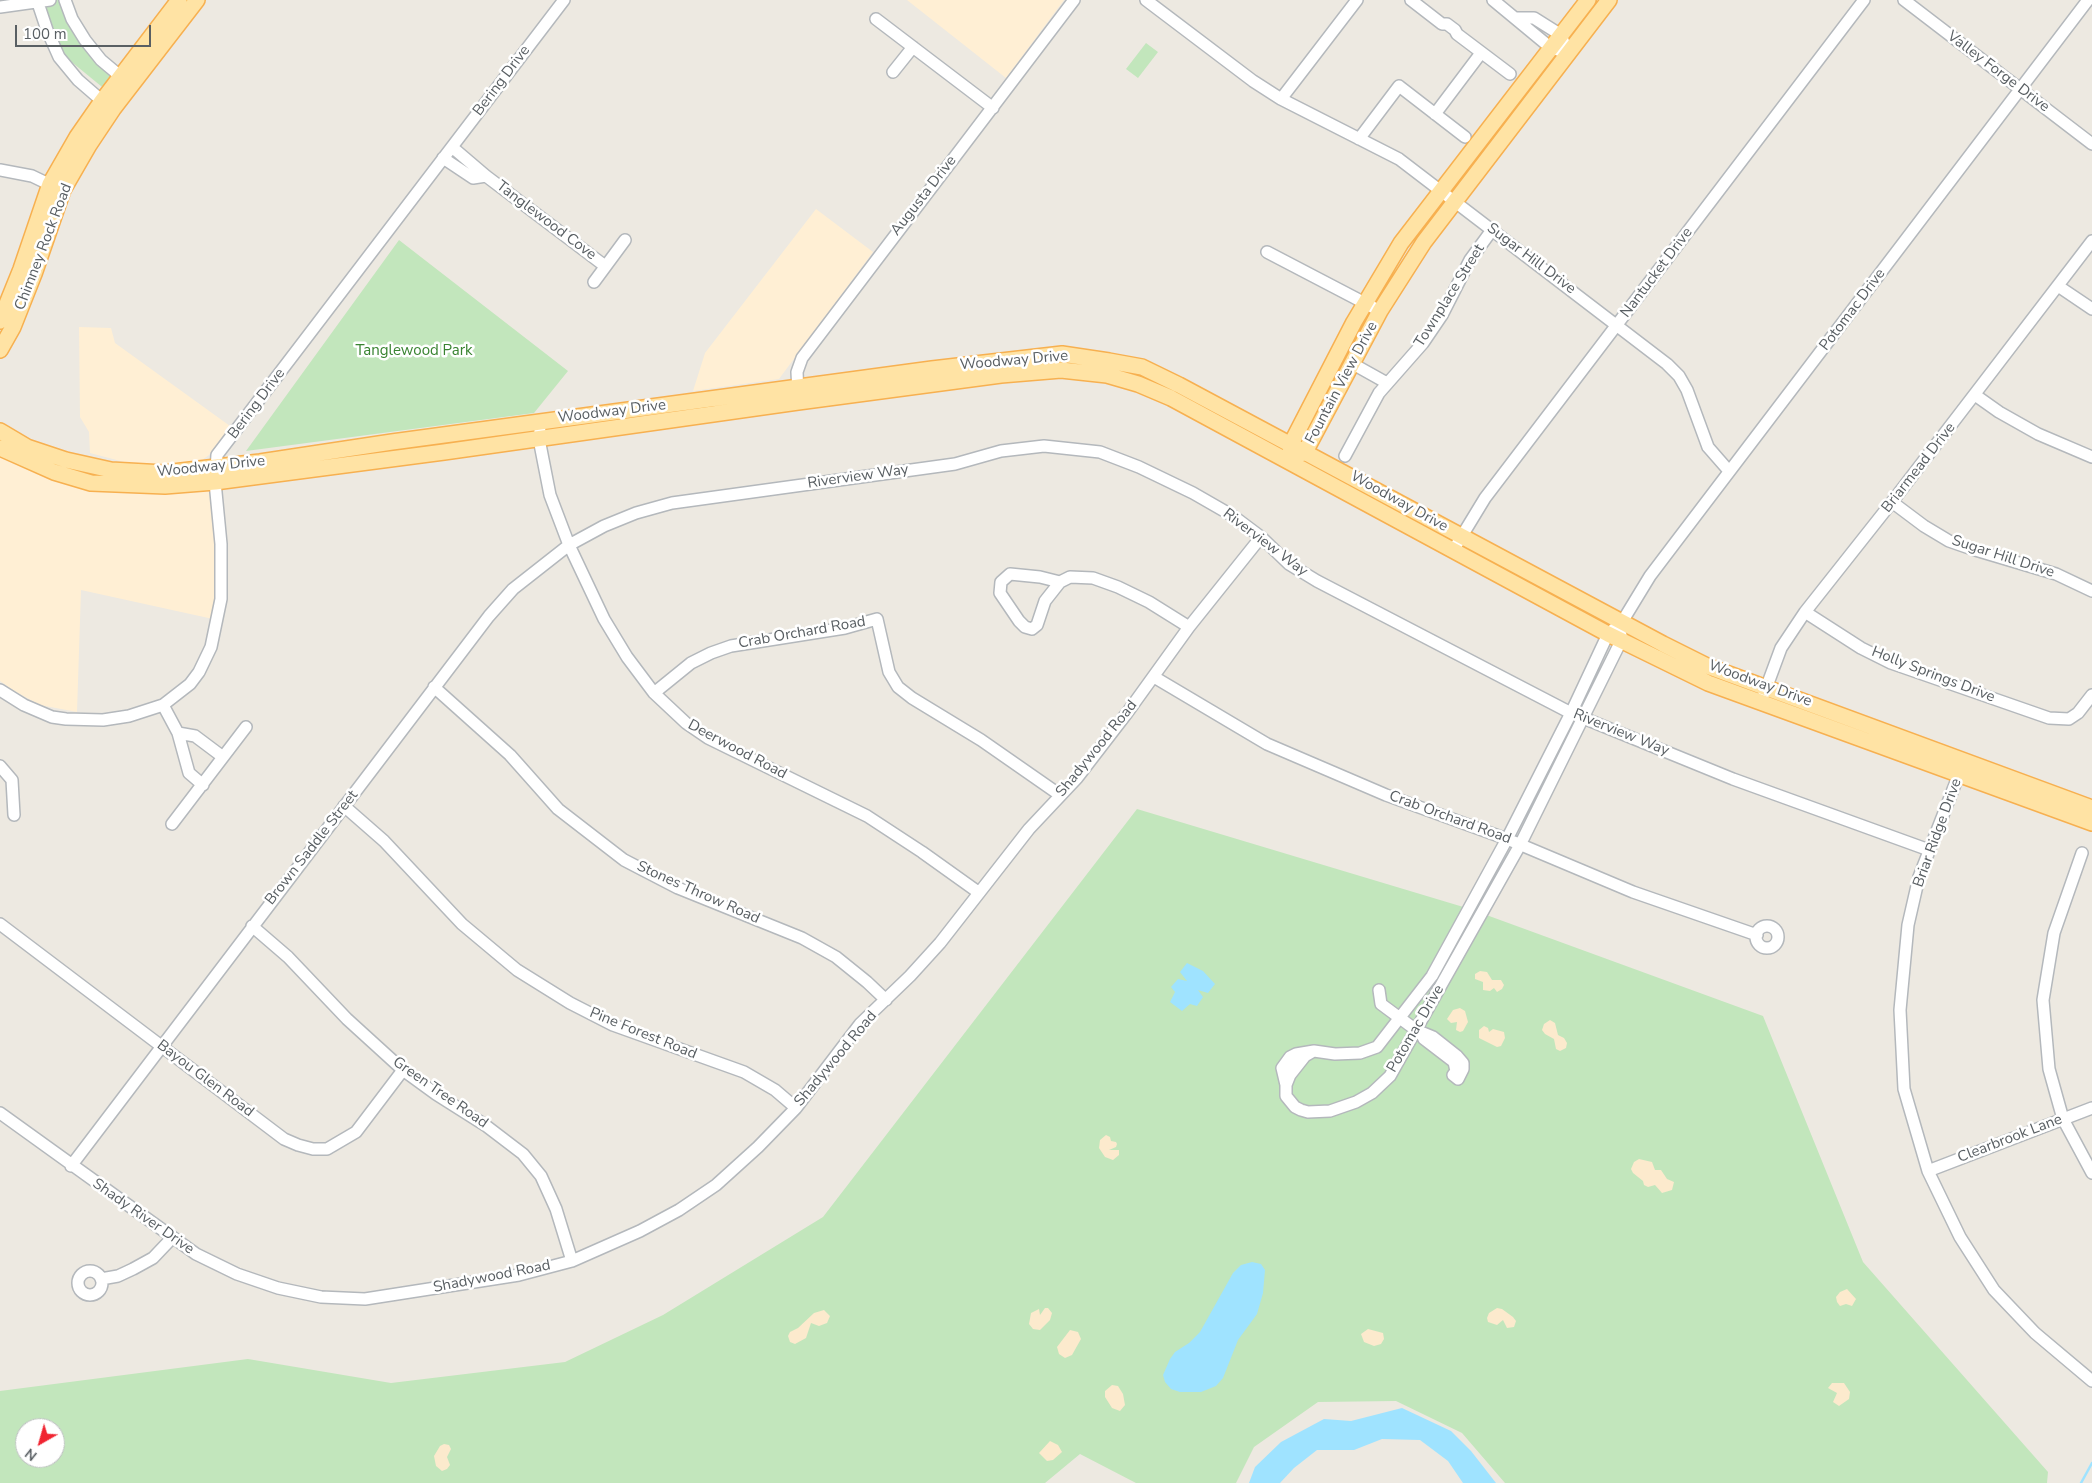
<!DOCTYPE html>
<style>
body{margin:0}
#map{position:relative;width:2092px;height:1483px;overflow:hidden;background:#ede9e1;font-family:"Nunito Sans",sans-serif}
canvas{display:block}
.north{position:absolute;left:15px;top:1418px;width:50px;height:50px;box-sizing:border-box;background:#fff;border:1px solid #bdbfc1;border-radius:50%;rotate:218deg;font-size:14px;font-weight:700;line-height:20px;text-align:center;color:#595f63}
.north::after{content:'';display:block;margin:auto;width:18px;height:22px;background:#f02431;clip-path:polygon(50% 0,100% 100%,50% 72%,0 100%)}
.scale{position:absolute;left:15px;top:25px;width:136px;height:22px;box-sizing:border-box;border:2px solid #595f63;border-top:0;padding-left:6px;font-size:15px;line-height:18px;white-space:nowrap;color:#595f63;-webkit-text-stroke:4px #fff;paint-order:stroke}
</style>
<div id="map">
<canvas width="2092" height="1483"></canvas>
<div class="north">N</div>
<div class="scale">100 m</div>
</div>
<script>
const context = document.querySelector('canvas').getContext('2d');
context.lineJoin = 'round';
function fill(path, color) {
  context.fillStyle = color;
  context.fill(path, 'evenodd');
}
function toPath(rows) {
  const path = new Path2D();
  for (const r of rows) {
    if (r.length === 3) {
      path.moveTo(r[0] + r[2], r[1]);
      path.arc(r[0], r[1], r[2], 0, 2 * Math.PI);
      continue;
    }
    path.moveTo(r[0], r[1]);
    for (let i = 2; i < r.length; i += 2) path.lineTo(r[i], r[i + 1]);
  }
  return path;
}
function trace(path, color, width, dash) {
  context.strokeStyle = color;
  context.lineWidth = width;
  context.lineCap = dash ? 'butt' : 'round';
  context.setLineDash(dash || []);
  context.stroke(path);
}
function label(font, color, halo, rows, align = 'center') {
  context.font = font + ' "Nunito Sans",sans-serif';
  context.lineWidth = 5;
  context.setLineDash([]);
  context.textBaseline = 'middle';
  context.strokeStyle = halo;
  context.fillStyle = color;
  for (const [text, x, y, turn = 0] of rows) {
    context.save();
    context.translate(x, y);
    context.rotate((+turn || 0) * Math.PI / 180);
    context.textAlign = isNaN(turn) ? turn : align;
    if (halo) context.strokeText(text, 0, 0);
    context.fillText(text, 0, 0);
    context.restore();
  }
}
fill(toPath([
 [907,0,1064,0,1006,78],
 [816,209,873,252,779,379,693,391,705,353],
 [79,327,111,328,115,343,230,426,209,455,195,465,143,467,90,453,89,432,80,417],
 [0,454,54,476,209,484,216,561,217,596,213,619,81,590,77,712,40,705,16,692,0,681]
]), '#ffefd4');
fill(toPath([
 [40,0,62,0,117,78,107,91,68,59,60,48],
 [1146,43,1158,52,1138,78,1126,69],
 [399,240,568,371,534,413,246,451],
 [1137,809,1470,909,1763,1016,1863,1262,2048,1472,2047,1483,1505,1483,1462,1433,1396,1401,1318,1402,1254,1447,1236,1483,1136,1483,1080,1454,1045,1483,0,1483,0,1391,248,1359,391,1383,565,1362,663,1315,823,1217],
 [25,1428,55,1428,55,1458,25,1458]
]), '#c2e6bc');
fill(toPath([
 [1480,971,1487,972,1492,980,1501,980,1504,985,1502,989,1497,992,1494,988,1490,991,1483,990,1483,982,1475,979,1475,974],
 [1460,1008,1465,1011,1468,1022,1463,1031,1460,1032,1456,1030,1457,1022,1451,1023,1447,1019,1453,1010],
 [1550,1020,1555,1023,1558,1035,1564,1038,1567,1043,1566,1048,1560,1051,1556,1049,1554,1039,1545,1034,1542,1030,1544,1024],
 [1484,1026,1488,1028,1489,1032,1493,1029,1504,1032,1505,1038,1501,1046,1497,1047,1479,1038,1479,1030],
 [1106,1135,1110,1137,1111,1141,1116,1142,1117,1144,1116,1147,1109,1150,1119,1150,1119,1155,1113,1160,1105,1157,1099,1148,1100,1140],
 [1639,1159,1652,1162,1655,1170,1661,1170,1667,1179,1674,1182,1672,1190,1662,1193,1655,1185,1648,1187,1644,1185,1643,1181,1633,1173,1631,1169,1634,1162],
 [1847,1289,1856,1299,1852,1306,1846,1304,1840,1306,1837,1302,1836,1297,1840,1292],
 [1045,1308,1048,1308,1052,1313,1050,1320,1040,1330,1033,1329,1029,1324,1031,1313,1039,1309,1040,1315],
 [1497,1308,1502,1309,1513,1317,1516,1321,1514,1327,1507,1328,1503,1320,1497,1325,1488,1322,1487,1318,1489,1313],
 [824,1310,830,1316,827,1323,819,1326,811,1323,806,1338,795,1344,790,1342,788,1336,790,1332,798,1328,814,1313],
 [1368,1329,1383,1333,1384,1339,1381,1344,1374,1346,1364,1342,1361,1334],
 [1070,1330,1078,1332,1081,1339,1072,1355,1065,1358,1059,1354,1057,1347],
 [1832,1383,1844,1383,1850,1392,1849,1399,1839,1406,1833,1402,1837,1393,1828,1388],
 [1112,1385,1118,1386,1123,1394,1125,1405,1120,1411,1112,1408,1105,1397,1105,1391],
 [1050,1441,1058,1445,1062,1452,1053,1460,1047,1461,1039,1453],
 [444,1444,449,1445,451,1449,447,1457,450,1465,447,1469,442,1471,436,1466,434,1456,440,1446]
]), '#fceacd');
fill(toPath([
 [1187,963,1203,971,1215,984,1208,993,1198,990,1203,997,1197,1006,1190,1004,1182,1011,1170,1002,1175,992,1171,987,1178,979,1187,981,1180,972],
 [1252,1262,1261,1264,1265,1270,1263,1293,1257,1314,1238,1340,1223,1378,1216,1386,1201,1392,1180,1392,1171,1389,1165,1382,1163,1375,1170,1359,1175,1352,1189,1343,1200,1332,1233,1273,1241,1265],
 [1402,1408,1451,1431,1471,1451,1496,1483,1463,1483,1448,1461,1420,1440,1382,1439,1354,1450,1317,1450,1294,1468,1280,1483,1249,1483,1255,1467,1281,1442,1324,1419,1351,1421]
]), '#9fe3ff');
trace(toPath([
 [2081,1483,2092,1463]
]), '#9fe3ff', 2.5);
const minor = toPath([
 [37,0,47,30,59,57,78,80,108,106],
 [65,0,72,19,85,40,101,60,126,81],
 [1146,0,1253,81,1281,99,1399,159,1667,364,1679,376,1687,390,1708,447,1729,471],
 [1411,0,1442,24,1447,24,1455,30,1457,34,1510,74],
 [1493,0,1551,48,1568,53],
 [1904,0,2092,144],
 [0,7,50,0],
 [1516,18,1534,18,1561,35,1568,53],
 [876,19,993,108],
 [893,72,913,47],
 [1281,99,1357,0],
 [1435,114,1481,53],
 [1359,139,1399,86,1465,137],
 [452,147,486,176,605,266],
 [443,158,473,178,486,176],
 [0,170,32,176,57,188],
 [1267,252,1380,311],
 [594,282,625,240],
 [2058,286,2092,309],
 [1353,364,1387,383],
 [798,393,797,372,802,358,1074,0],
 [1975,395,1999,412,2038,434,2092,457],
 [540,431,539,439,550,495,569,545,604,619,627,657,654,693,686,723,708,738,867,816,922,852,978,892],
 [1345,456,1379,393,1423,343,1442,315,1470,260,1492,230],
 [1892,502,1924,526,1949,541,1972,549,2056,574,2092,591],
 [1454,549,1485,498,1864,0],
 [1060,582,1040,577,1010,574,1001,582,1000,593,1019,621,1025,627,1032,629,1037,625,1045,601,1060,582,1070,577,1093,578,1118,587,1149,602,1189,627],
 [1805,612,1861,648,1891,663,2049,718,2069,719,2078,713,2092,695],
 [1154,677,1267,744,1386,795,1507,839,1633,892,1757,935],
 [434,687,510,755,558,809,624,860,678,888,802,938,836,957,867,982,886,1000],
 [0,690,24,705,52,717,66,719,103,720,129,716,163,705,190,684,199,672,211,647,221,599,221,544,215,482,217,455,564,0],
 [654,693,691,663,711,653,731,646,845,628,877,619,889,672,898,687,912,698,981,740,1060,795],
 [1764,694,1781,648,1805,612,1892,502,2092,241],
 [163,705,178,733,189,773,203,785],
 [178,733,195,736,223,757],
 [0,766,12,780,14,815],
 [1961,769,1919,877,1908,925,1900,1010,1904,1089,1928,1171,1960,1237,1994,1290,2035,1333,2092,1381],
 [344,806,384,841,462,924,517,970,570,1003,613,1025,744,1072,775,1090,796,1108],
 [172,824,246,727],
 [2082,853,2054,933,2043,1000,2049,1069,2063,1119,2092,1173],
 [0,924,284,1139,298,1145,313,1149,327,1149,356,1132,403,1070],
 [252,926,288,957,347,1019,403,1070,436,1094,485,1125,523,1154,541,1176,556,1209,572,1261],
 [1767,937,11],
 [1379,990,1381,1004,1416,1030,1433,1037,1457,1056,1463,1063,1463,1069,1458,1079,1453,1075,1456,1071,1454,1062,1424,1039,1421,1033],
 [1312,1052,1305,1056,1290,1075,1286,1085,1286,1096,1295,1107,1301,1110,1308,1112,1330,1111,1356,1102,1372,1093,1390,1076,1520,845,1621,641,1621,635],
 [1286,1085,1282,1068,1290,1057,1296,1054,1314,1051,1335,1054,1360,1053,1377,1047,1432,976,1507,839,1571,713,1608,634,1622,622,1650,576,1675,543,2088,0],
 [0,1113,196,1254,237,1274,278,1288,321,1297,365,1299,519,1275,572,1261,640,1231,679,1210,716,1185,758,1147,796,1108,860,1024,910,976,940,943,1029,829,1077,778,1127,713,1189,627,1261,537],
 [71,1166,489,616,513,589,569,545,604,526,636,513,672,503,955,464,1001,451,1044,446,1100,452,1139,467,1193,493,1233,516,1261,537,1289,564,1317,581,1571,713,1733,779,1929,850],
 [1928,1171,2092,1108],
 [90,1283,12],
 [101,1279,118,1276,133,1269,153,1258,172,1238]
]);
const major = toPath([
 [0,321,21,269,50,184,77,137,102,101,179,0],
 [0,350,13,327,34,274,63,190,89,145,113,109,197,0],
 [0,431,27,447,66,460,111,470,164,473,260,462,392,442,932,369,1062,354,1109,361,1142,367,1179,385,1663,644,1707,666,2092,808],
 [0,448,54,472,91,483,165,486,215,482,444,452,798,402,1001,375,1061,370,1107,375,1138,384,1171,398,1608,634,1708,683,2092,823],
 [1290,454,1291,444,1354,322,1401,243,1588,0],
 [1298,455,1305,452,1380,311,1424,242,1609,0]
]);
trace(minor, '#b4b8bc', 14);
trace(major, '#f7b050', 18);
trace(minor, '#fff', 11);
trace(major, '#ffe3a4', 15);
label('15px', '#595f63', '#fff', [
 ["Valley Forge Drive",1998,72,37],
 ["Bering Drive",502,81,-53],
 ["Augusta Drive",924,196,-52],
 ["Tanglewood Cove",546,221,37],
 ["Chimney Rock Road",44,247,-69],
 ["Sugar Hill Drive",1531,259,37],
 ["Nantucket Drive",1657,273,-53],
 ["Townplace Street",1450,296,-58],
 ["Potomac Drive",1853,310,-53],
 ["Woodway Drive",1014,361,-5],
 ["Fountain View Drive",1342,383,-62],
 ["Bering Drive",257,404,-53],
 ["Woodway Drive",612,412,-7],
 ["Woodway Drive",211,467,-6],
 ["Briarmead Drive",1919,468,-52],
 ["Riverview Way",858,477,-8],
 ["Woodway Drive",1399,502,29],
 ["Riverview Way",1265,543,37],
 ["Sugar Hill Drive",2003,557,18],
 ["Crab Orchard Road",802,633,-10],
 ["Holly Springs Drive",1933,675,21],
 ["Woodway Drive",1760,684,20],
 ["Riverview Way",1621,733,22],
 ["Shadywood Road",1097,749,-51],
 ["Deerwood Road",737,750,28],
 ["Crab Orchard Road",1450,818,20],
 ["Briar Ridge Drive",1938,833,-70],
 ["Brown Saddle Street",312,848,-52],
 ["Stones Throw Road",698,893,24],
 ["Potomac Drive",1416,1029,-60],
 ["Pine Forest Road",643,1034,22],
 ["Shadywood Road",836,1059,-50],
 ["Bayou Glen Road",205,1079,37],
 ["Green Tree Road",440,1093,35],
 ["Clearbrook Lane",2010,1139,-21],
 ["Shady River Drive",143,1217,35],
 ["Shadywood Road",492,1277,-11]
]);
label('15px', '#388330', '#fff', [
 ["Tanglewood Park",414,351]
]);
</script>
